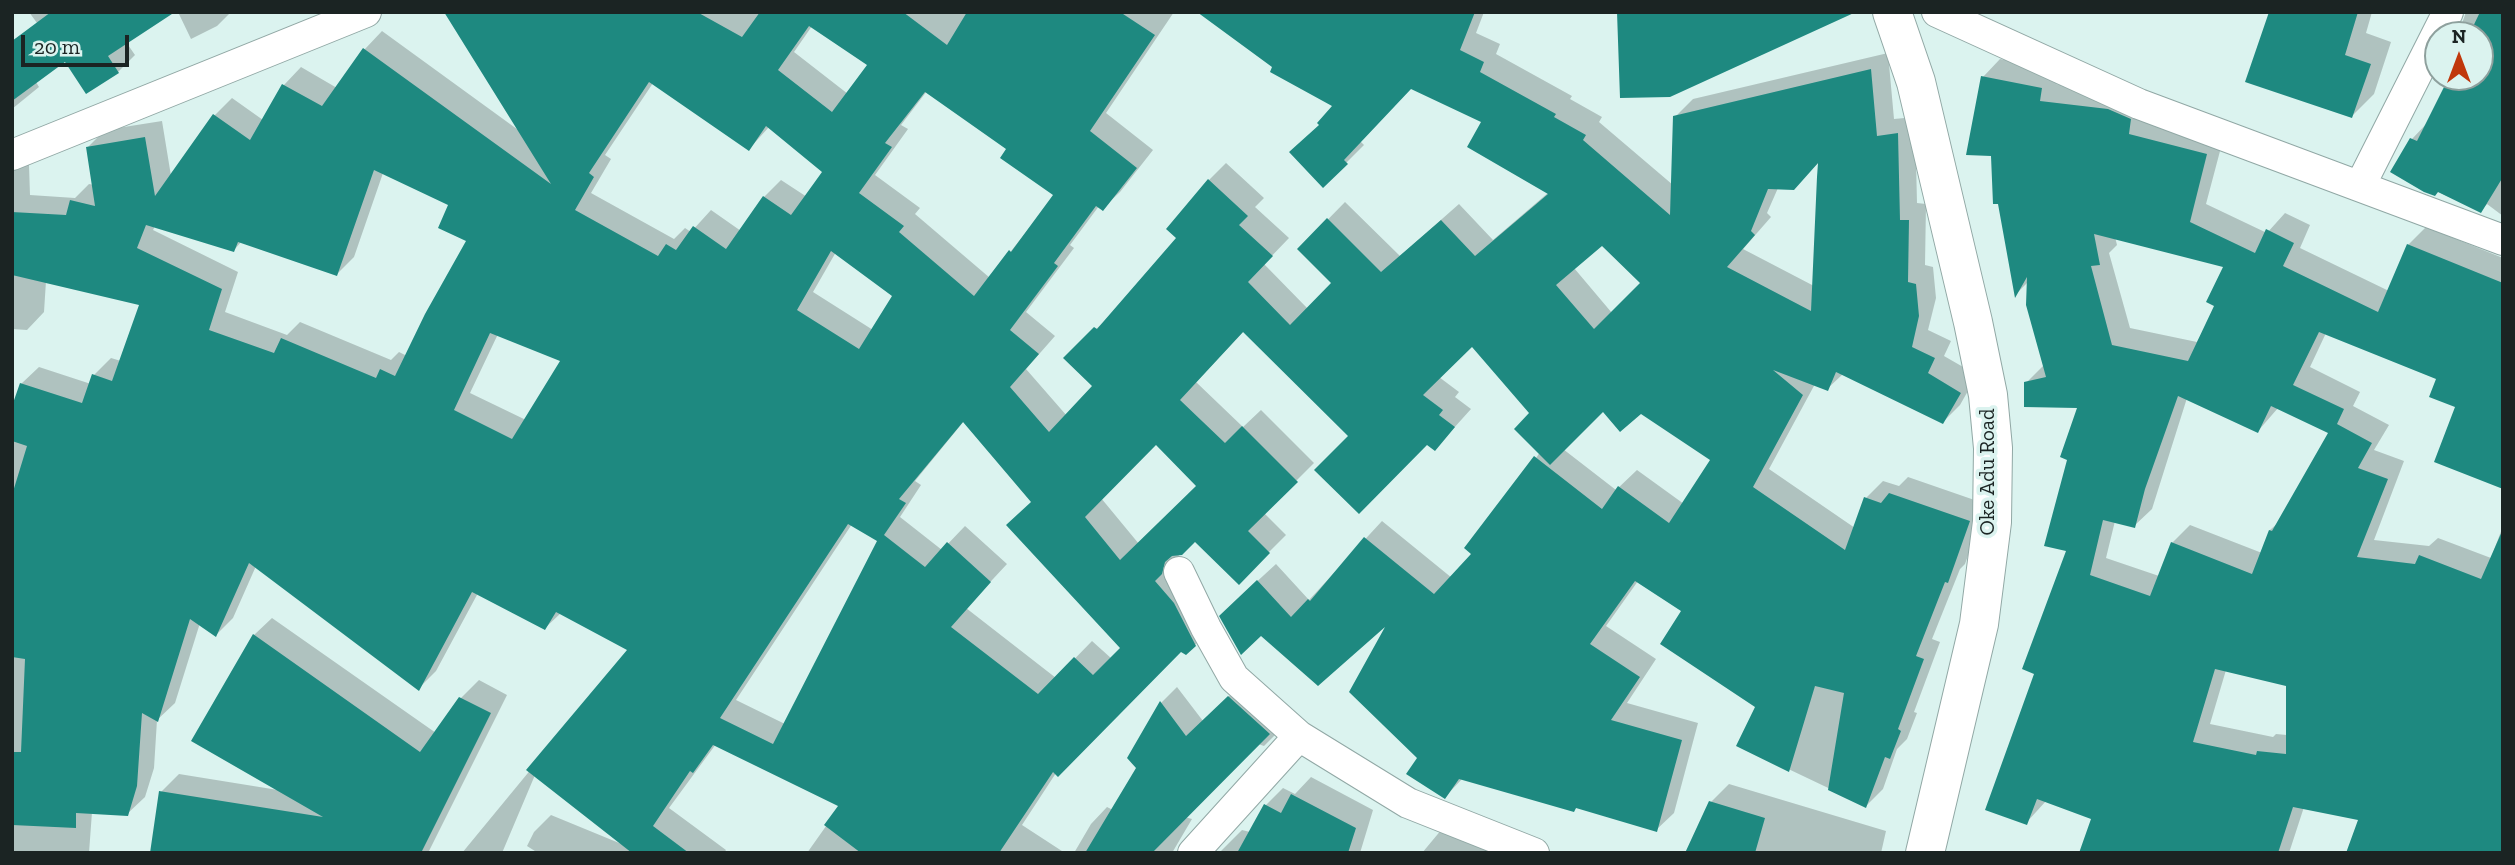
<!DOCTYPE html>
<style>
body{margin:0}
#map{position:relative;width:2515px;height:865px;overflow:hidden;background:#dbf3ef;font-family:"Zilla Slab",serif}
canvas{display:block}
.frame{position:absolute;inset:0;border:14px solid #1b2423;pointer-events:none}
.north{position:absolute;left:2424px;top:21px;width:70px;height:70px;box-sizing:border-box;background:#dbf3ef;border:2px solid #8ea09d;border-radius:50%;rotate:0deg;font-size:19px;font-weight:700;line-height:28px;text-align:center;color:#1b2423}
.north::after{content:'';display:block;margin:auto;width:24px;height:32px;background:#c0370b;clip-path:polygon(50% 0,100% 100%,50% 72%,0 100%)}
.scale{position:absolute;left:21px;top:35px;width:108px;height:32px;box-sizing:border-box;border:4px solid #1b2423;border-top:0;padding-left:9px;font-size:21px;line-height:24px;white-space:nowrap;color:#1b2423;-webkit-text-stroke:5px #dbf3ef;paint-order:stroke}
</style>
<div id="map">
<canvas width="2515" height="865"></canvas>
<div class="frame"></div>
<div class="north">N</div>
<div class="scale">20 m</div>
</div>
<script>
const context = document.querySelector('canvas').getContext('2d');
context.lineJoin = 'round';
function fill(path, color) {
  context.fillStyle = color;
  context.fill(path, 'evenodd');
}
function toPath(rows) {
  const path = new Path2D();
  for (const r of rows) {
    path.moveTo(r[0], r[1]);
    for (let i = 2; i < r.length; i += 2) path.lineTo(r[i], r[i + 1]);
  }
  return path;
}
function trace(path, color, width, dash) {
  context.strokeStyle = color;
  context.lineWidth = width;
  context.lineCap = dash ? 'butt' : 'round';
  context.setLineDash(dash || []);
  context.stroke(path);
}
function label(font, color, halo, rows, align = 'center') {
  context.font = font + ' "Zilla Slab",serif';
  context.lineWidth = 7;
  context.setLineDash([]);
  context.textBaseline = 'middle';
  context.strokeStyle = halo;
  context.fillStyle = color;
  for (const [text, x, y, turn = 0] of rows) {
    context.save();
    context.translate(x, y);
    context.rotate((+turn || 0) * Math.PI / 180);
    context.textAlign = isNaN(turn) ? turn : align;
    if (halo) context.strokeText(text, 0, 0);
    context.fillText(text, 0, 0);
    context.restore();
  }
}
fill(toPath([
 [29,12,173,12,126,42,135,55,118,72,87,92],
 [178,12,231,12,217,26,191,39],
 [460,12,1174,12,1106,113,1153,150,1120,192,1102,209,1099,206,1070,245,1074,248,1026,312,1055,336,1026,369,1067,416,1095,386,1066,358,1114,312,1178,238,1209,180,1226,163,1264,198,1255,207,1289,238,1264,264,1308,309,1334,282,1299,249,1345,202,1400,256,1459,204,1493,240,1549,192,1484,121,1411,88,1360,141,1364,145,1323,186,1321,124,1335,105,1274,67,1200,12,1484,12,1476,33,1500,44,1496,54,1572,96,1570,99,1602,117,1599,122,1673,185,1675,117,1693,99,1888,53,1894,119,1915,117,1917,203,1926,204,1925,265,1933,267,1936,298,1928,330,1951,341,1944,356,1977,375,1960,405,1943,422,1843,374,1827,389,1815,384,1769,469,1855,528,1866,498,1883,481,1899,486,1908,477,1986,504,1965,564,1960,569,1932,639,1940,642,1914,712,1917,713,1907,739,1897,749,1883,789,1866,806,1738,745,1757,706,1683,611,1638,581,1606,626,1656,659,1627,703,1698,723,1674,813,1656,830,1578,806,1574,810,1463,778,1445,797,1419,758,1391,621,1318,684,1239,598,1276,564,1309,600,1382,521,1452,578,1474,553,1540,452,1531,413,1472,345,1439,377,1459,392,1455,397,1471,409,1435,449,1427,443,1350,436,1244,331,1196,382,1243,427,1261,410,1314,463,1264,513,1286,535,1239,582,1195,540,1171,563,1212,627,1195,645,1181,649,1056,773,1022,825,1065,853,807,853,841,805,716,744,669,808,726,850,724,853,538,853,527,846,534,832,551,815,624,845,535,775,502,853,462,853,630,649,561,613,545,628,478,593,436,671,419,688,256,566,233,618,216,635,200,623,175,703,157,720,154,768,145,797,127,814,92,812,89,853,12,853,12,412,21,384,39,367,91,384,94,375,111,358,121,361,142,304,46,281,44,312,27,330,12,329,12,165,29,165,30,195,75,198,89,184,94,185,88,147,105,130,162,121,171,176,215,115,232,98,263,120,284,85,301,67,337,88,365,49,382,31,521,132],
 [812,26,869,65,848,94,794,52],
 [653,83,749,149,769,127,824,172,807,197,781,180,764,197,741,231,711,210,691,232,685,228,674,239,591,193,611,159,605,155],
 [927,91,1009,148,1055,195,990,278,915,214,920,208,875,175,908,129,901,125],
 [1820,161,1814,286,1743,249,1771,217,1767,213,1778,188,1794,188],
 [383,173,450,205,468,240,407,356,399,352,391,360,300,322,287,335,225,312,238,272,153,230,155,226,234,250,242,241,337,274,354,257],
 [1602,243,1642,283,1612,313,1574,268],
 [836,252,894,295,873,330,813,292],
 [498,334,563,360,526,420,470,393],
 [1603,409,1641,411,1713,459,1684,504,1637,470,1616,490,1563,449],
 [964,421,1033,501,1122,648,1112,659,1092,641,1056,678,966,608,1007,564,965,526,942,550,900,517,921,485,915,481],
 [1156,443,1198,486,1139,544,1101,498],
 [852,524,879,540,785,724,736,700],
 [2271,12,2372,12,2366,33,2391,42,2374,94,2352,116],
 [2466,12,2503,12,2503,216,2487,204,2481,211,2393,172,2412,139,2429,121,2451,77,2480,77,2480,35,2458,35],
 [2000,59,2059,70,2056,84,2126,92,2224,136,2206,204,2267,233,2285,213,2310,225,2300,248,2389,291,2408,245,2426,227,2503,258,2503,487,2438,378,2326,333,2310,367,2360,392,2353,406,2389,425,2374,450,2404,461,2374,540,2429,546,2438,538,2491,558,2503,526,2503,626,2360,819,2304,807,2289,853,2081,853,2094,817,2046,801,2026,823,2037,673,2068,549,2069,459,2080,406,2026,383,2044,365,2028,282,2016,294,1993,154,1983,77],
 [2115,237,2225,266,2217,305,2197,342,2130,328,2109,253,2117,245],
 [2187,398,2258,431,2278,408,2331,432,2279,522,2270,530,2262,553,2190,525,2172,543,2159,576,2106,558,2115,521,2134,526,2152,509],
 [2226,670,2287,684,2287,735,2276,734,2273,737,2210,724],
 [24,62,39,87,12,109,12,70],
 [272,618,436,733,461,698,479,680,507,695,428,853,151,853,161,792,179,774,278,790,254,635],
 [1245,681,1280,730,1264,746,1258,744,1185,817,1192,819,1172,853,1074,853,1091,824,1107,807,1113,810,1138,768,1129,758,1161,703,1177,687,1203,721],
 [1311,777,1373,810,1360,853,1219,853,1242,830,1250,832,1265,806,1283,788,1295,794],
 [1729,784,1886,831,1881,853,1687,853,1711,802],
 [1442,829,1518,853,1422,853]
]), '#0003');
fill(toPath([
 [51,12,175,12,108,56,119,73,86,94,65,62,12,101,12,41],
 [444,12,697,12,742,37,760,12,903,12,947,45,967,12,1120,12,1155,35,1090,131,1137,168,1103,211,1096,206,1054,263,1058,266,1010,330,1039,354,1010,387,1049,432,1092,386,1063,358,1094,327,1097,329,1176,238,1166,229,1208,179,1248,216,1239,225,1273,256,1248,282,1290,325,1331,283,1297,249,1327,218,1381,272,1441,220,1475,256,1548,194,1467,147,1481,122,1411,89,1344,160,1348,164,1323,188,1289,152,1319,125,1317,123,1332,106,1270,72,1272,67,1197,12,1475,12,1460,50,1484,62,1480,72,1556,114,1554,117,1586,135,1583,140,1670,215,1673,116,1871,69,1877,136,1898,133,1900,220,1909,220,1908,282,1916,284,1919,316,1912,347,1935,358,1928,373,1961,393,1943,424,1836,372,1828,391,1773,370,1803,395,1753,487,1845,550,1864,497,1881,503,1889,493,1970,521,1948,583,1945,582,1916,656,1924,659,1898,729,1901,731,1890,759,1885,757,1866,808,1828,790,1844,693,1815,686,1789,772,1736,746,1755,707,1660,644,1681,611,1635,581,1590,644,1640,677,1611,720,1682,740,1657,832,1576,808,1574,812,1459,779,1445,799,1406,774,1417,758,1349,692,1385,627,1318,686,1261,636,1241,655,1219,616,1257,580,1291,617,1308,599,1310,601,1364,537,1434,594,1471,554,1464,548,1534,456,1602,509,1618,486,1669,523,1710,460,1641,414,1620,432,1603,412,1550,465,1514,429,1529,413,1472,347,1423,395,1443,410,1439,415,1455,427,1435,451,1427,445,1359,514,1314,470,1348,436,1243,332,1180,400,1225,443,1242,426,1298,482,1248,531,1270,553,1239,585,1195,542,1182,555,1172,556,1165,562,1162,574,1155,581,1174,603,1196,646,1186,655,1181,652,1058,777,1053,772,999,853,861,853,824,825,838,806,713,745,693,773,690,771,653,826,689,853,632,853,526,770,627,650,556,612,545,630,472,592,419,691,249,563,216,637,190,619,158,722,142,713,137,786,128,816,76,813,76,828,12,825,12,752,21,752,25,659,12,657,12,495,27,446,12,441,12,406,20,383,82,403,92,374,112,381,139,305,12,275,12,212,66,215,70,200,95,206,86,147,145,137,155,196,213,114,250,140,282,84,322,106,363,48,551,184],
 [809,26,867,65,832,112,778,70],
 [649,82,749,151,766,126,822,172,791,215,763,196,726,249,693,226,676,250,666,244,658,256,575,210,594,177,589,173],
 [925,92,1006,149,1000,158,1053,195,1011,252,1009,250,974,296,899,232,904,226,859,193,892,147,885,143],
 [1818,163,1817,177,1811,311,1727,267,1755,235,1751,231,1768,189,1794,190],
 [374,170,448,205,438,228,466,241,425,314,395,376,380,369,376,378,281,338,274,353,209,330,222,289,137,248,146,225,234,252,238,242,337,276],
 [1602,246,1640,283,1594,329,1556,285],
 [831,251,892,296,859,349,797,310],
 [490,333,560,361,512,439,454,410],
 [963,422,1031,502,1006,525,1120,648,1093,675,1074,657,1038,694,951,627,991,582,947,542,925,567,884,535,906,503,899,499],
 [1156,445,1196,486,1120,560,1085,517],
 [848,524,877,541,773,744,720,718],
 [1617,12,1856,12,1670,97,1620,98],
 [2269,12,2358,12,2345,55,2371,64,2352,118,2245,82],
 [2480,12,2503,12,2503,177,2481,213,2438,192,2435,196,2424,192,2390,172,2410,138,2417,141,2449,77,2480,77,2480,35,2469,35],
 [1981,76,2042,88,2040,101,2108,109,2131,119,2129,134,2207,154,2190,222,2255,253,2266,229,2294,243,2283,266,2378,312,2407,244,2503,283,2503,489,2434,462,2455,407,2429,397,2436,379,2319,332,2293,385,2344,409,2337,424,2372,443,2358,468,2388,479,2357,557,2415,564,2419,555,2481,579,2503,529,2503,853,2346,853,2358,820,2293,807,2278,853,2079,853,2091,819,2037,799,2027,825,1985,810,2034,674,2022,669,2066,551,2044,546,2067,460,2060,457,2077,408,2024,407,2024,382,2046,377,2026,305,2027,277,2015,298,1998,204,1993,204,1991,156,1966,155],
 [2094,234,2223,267,2206,302,2214,306,2188,361,2112,345,2091,266,2100,265],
 [2178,396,2258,433,2271,406,2328,433,2272,531,2269,530,2252,574,2171,542,2150,596,2090,575,2103,520,2135,528,2145,489],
 [2215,669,2286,686,2286,754,2257,751,2256,755,2193,742],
 [253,634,420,752,459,697,491,713,421,853,150,853,159,791,323,817,191,741],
 [1228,696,1270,734,1152,853,1085,853,1136,768,1127,758,1160,701,1186,736],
 [1291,794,1356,828,1348,853,1237,853,1264,804,1281,813],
 [1709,801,1765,818,1755,853,1685,853]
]), '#1e8980');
const minor = toPath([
 [1937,12,2139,104,2503,240],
 [12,155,366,12],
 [2360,186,2448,12],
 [1179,572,1206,628,1234,678,1299,736,1408,803,1534,853],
 [1193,853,1299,736]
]);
const tertiary = toPath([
 [1892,12,1916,82,1973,322,1988,395,1993,448,1992,522,1979,624,1925,853]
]);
trace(minor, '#91a8a5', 32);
trace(tertiary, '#91a8a5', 40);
trace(minor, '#fff', 30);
trace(tertiary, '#fff', 38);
label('21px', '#1b2423', '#dbf3ef', [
 ["Oke Adu Road",1988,472,-90]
]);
</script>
